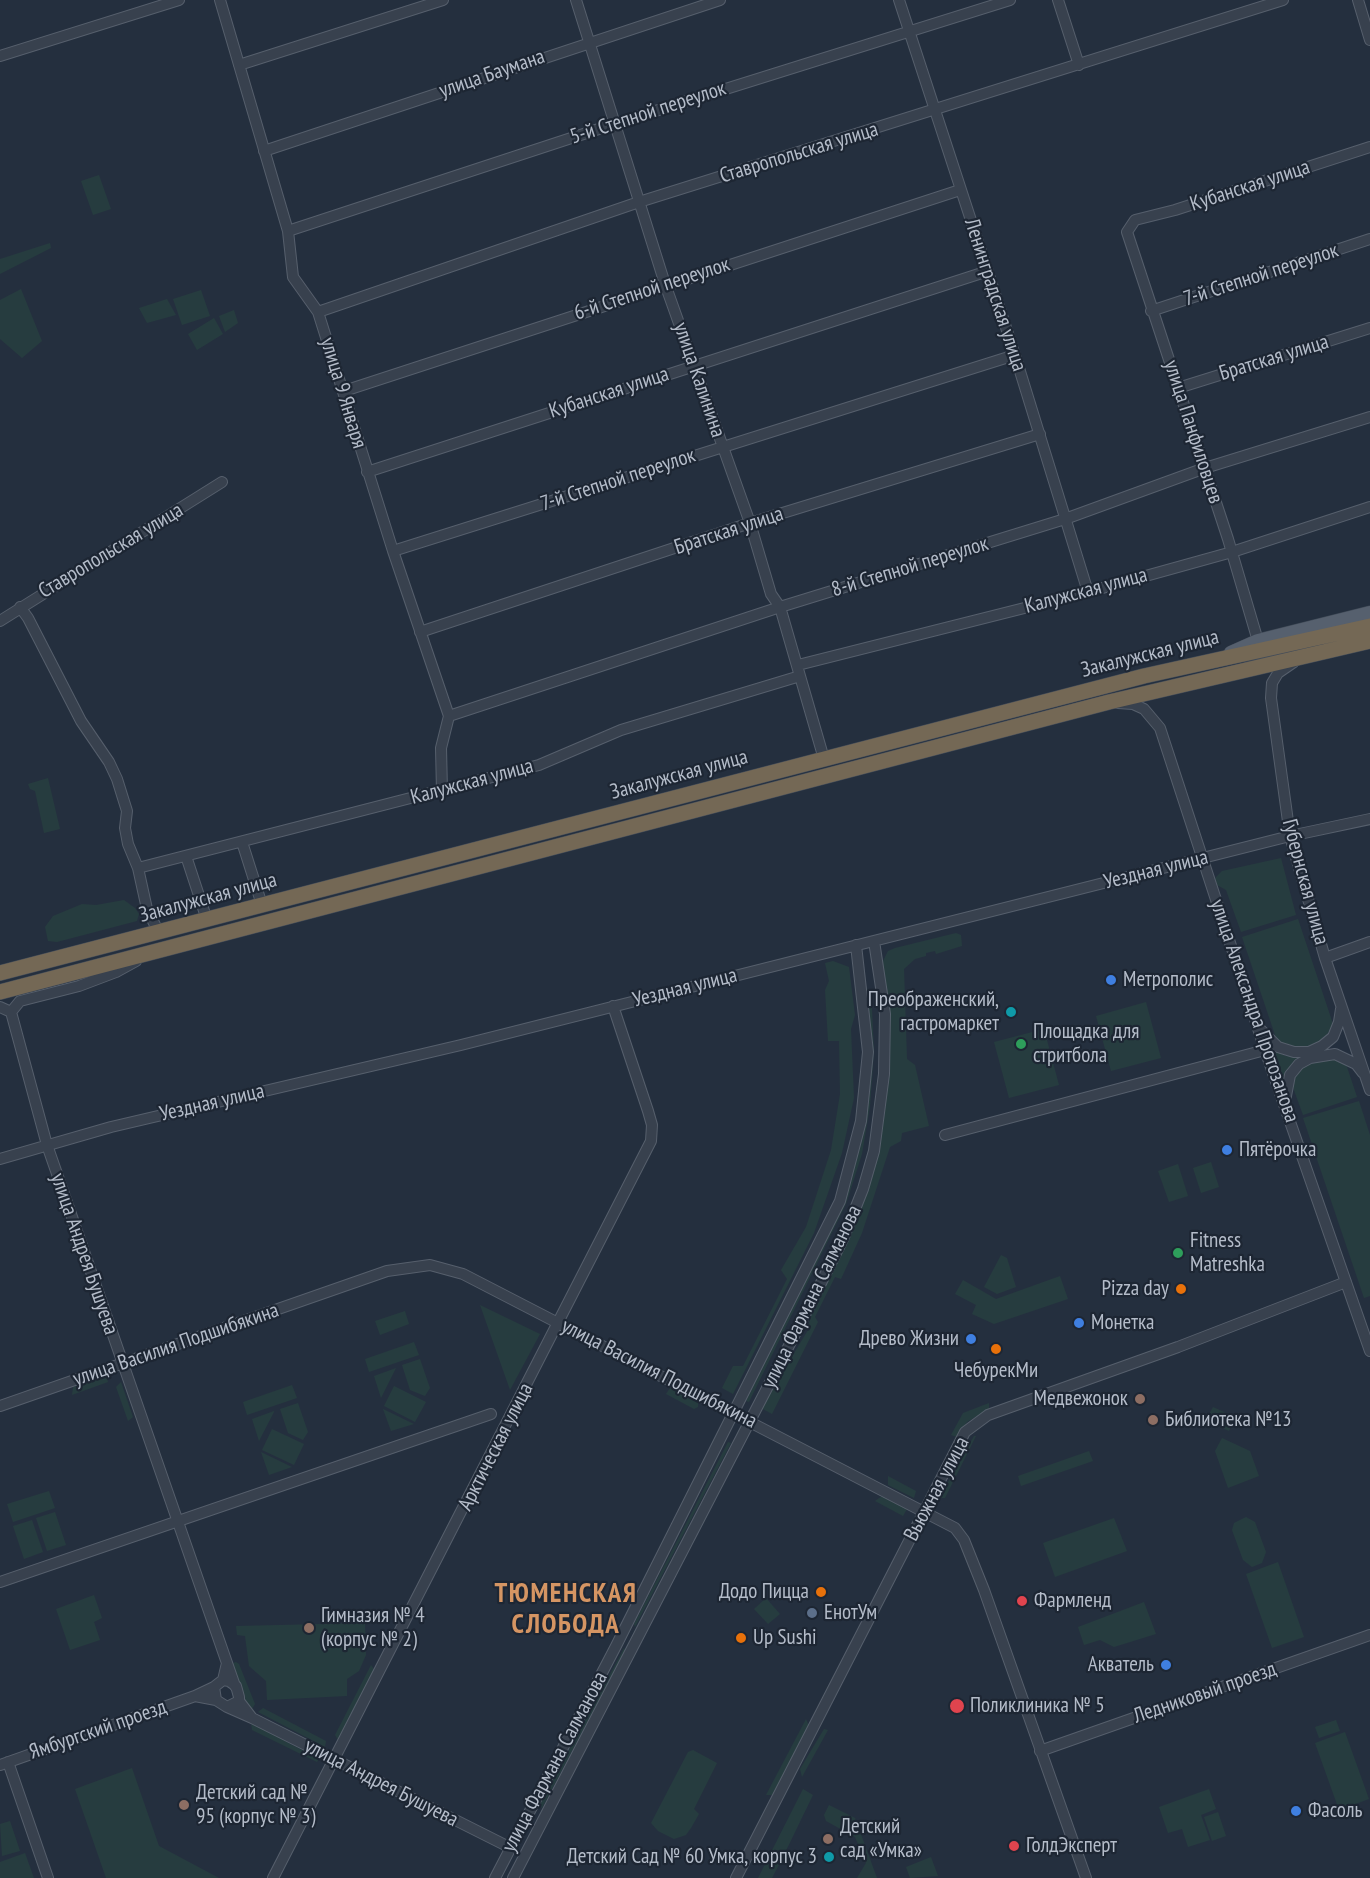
<!DOCTYPE html>
<meta charset="utf-8">
<style>
body{margin:0}
canvas{display:block;background:#242f3e}
</style>
<canvas width="1370" height="1878"></canvas>
<script>
const context = document.querySelector('canvas').getContext('2d');
context.lineJoin = 'round';
function fill(path, color) {
  context.fillStyle = color;
  context.fill(path, 'evenodd');
}
function toPath(rows) {
  const path = new Path2D();
  for (const r of rows) {
    path.moveTo(r[0], r[1]);
    for (let i = 2; i < r.length; i += 2) path.lineTo(r[i], r[i + 1]);
  }
  return path;
}
function trace(path, color, width, dash) {
  context.strokeStyle = color;
  context.lineWidth = width;
  context.lineCap = dash ? 'butt' : 'round';
  context.setLineDash(dash || []);
  context.stroke(path);
}
function label(font, color, halo, rows, align = 'center') {
  context.font = font + ' "PT Sans Narrow",sans-serif';
  context.lineWidth = 4.5;
  context.setLineDash([]);
  context.textBaseline = 'middle';
  context.strokeStyle = halo;
  context.fillStyle = color;
  for (const [text, x, y, turn = 0] of rows) {
    context.save();
    context.translate(x, y);
    context.rotate((+turn || 0) * Math.PI / 180);
    context.textAlign = isNaN(turn) ? turn : align;
    if (halo) context.strokeText(text, 0, 0);
    context.fillText(text, 0, 0);
    context.restore();
  }
}
fill(toPath([
 [99,175,111,209,93,215,81,181],
 [50,243,51,248,0,274,0,259],
 [21,289,42,341,22,358,0,339,0,300],
 [201,290,210,316,182,325,173,299],
 [167,299,176,315,147,323,139,308],
 [234,310,238,323,225,332,219,316],
 [214,318,223,334,197,350,188,334],
 [48,778,60,829,44,833,35,791,30,789,28,784],
 [1281,858,1296,915,1241,932,1226,890,1217,885,1215,878,1222,871],
 [124,900,135,908,139,914,137,921,57,942,48,941,45,927,53,916,82,904,96,905],
 [1298,919,1333,1024,1325,1038,1307,1049,1295,1049,1277,1041,1242,937],
 [956,933,961,935,962,946,936,954,935,951,926,953,926,956,915,959,904,969,907,1059,915,1065,929,1126,902,1133,901,1141,890,1147,862,1233,841,1279,835,1277,815,1317,818,1322,772,1414,761,1408,808,1330,811,1313,876,1161,883,961,888,951,895,948],
 [833,961,849,967,855,1015,851,1029,854,1098,842,1153,814,1233,733,1394,722,1388,733,1366,743,1366,787,1279,781,1270,806,1227,831,1150,840,1094,839,1041,828,1041,825,990,829,981,825,963],
 [867,989,871,989,874,1051,870,1106,862,1154,846,1204,749,1402,746,1401,843,1202,857,1153,870,1026],
 [1146,1002,1161,1058,1111,1071,1096,1016],
 [1044,1029,1059,1085,1009,1098,994,1042],
 [1273,1049,1286,1056,1303,1057,1288,1070,1283,1079],
 [1332,1058,1346,1064,1357,1097,1303,1115,1291,1082,1294,1075,1307,1063],
 [1359,1101,1370,1135,1370,1296,1364,1298,1303,1118],
 [1211,1162,1219,1187,1201,1193,1193,1168],
 [1178,1164,1188,1196,1169,1202,1158,1171],
 [1001,1255,1007,1258,1016,1287,997,1294,984,1287],
 [1060,1276,1068,1299,994,1324,972,1314,976,1305,955,1294,963,1280,996,1299],
 [480,1305,540,1334,510,1390],
 [405,1311,409,1324,380,1335,375,1321],
 [414,1342,419,1355,369,1372,365,1359],
 [420,1359,430,1388,425,1396,410,1390,402,1365],
 [396,1368,381,1398,374,1376],
 [106,1376,108,1382,72,1395,73,1387],
 [121,1382,133,1417,128,1421,116,1387],
 [292,1385,297,1398,247,1415,243,1402],
 [394,1386,426,1402,415,1422,384,1406],
 [670,1388,698,1403,698,1407,694,1409,666,1394],
 [298,1403,308,1432,303,1440,288,1433,280,1409],
 [989,1403,989,1409,967,1422,957,1437,951,1435,963,1413],
 [1213,1407,1235,1417,1229,1431,1206,1420],
 [383,1409,414,1424,391,1431],
 [274,1411,274,1412,259,1441,252,1419],
 [272,1429,304,1444,294,1465,262,1450],
 [974,1436,976,1436,945,1498,939,1498],
 [1222,1438,1250,1451,1259,1476,1228,1488,1215,1451],
 [728,1442,731,1443,635,1627,634,1624],
 [1089,1451,1093,1461,1021,1486,1018,1476],
 [261,1452,292,1467,269,1475],
 [888,1476,916,1491,914,1498,888,1485],
 [49,1491,55,1508,13,1522,7,1504],
 [882,1496,907,1509,903,1516,875,1501],
 [55,1512,66,1545,47,1551,36,1518],
 [1246,1517,1255,1522,1266,1552,1262,1563,1252,1567,1243,1560,1232,1530,1234,1523],
 [1114,1518,1127,1551,1055,1577,1043,1543],
 [32,1520,43,1552,24,1559,13,1526],
 [1278,1562,1304,1637,1272,1648,1246,1574],
 [94,1595,102,1618,92,1623,94,1622,100,1640,70,1650,56,1609],
 [766,1598,780,1614,768,1624,754,1609],
 [1144,1602,1156,1634,1114,1647,1100,1640,1084,1645,1078,1627],
 [365,1623,366,1655,359,1671,347,1679,347,1696,267,1700,266,1681,249,1666,245,1636,237,1635,236,1626],
 [624,1648,625,1650,542,1808,539,1806],
 [236,1662,239,1664,255,1704,252,1709,246,1702,233,1663],
 [371,1665,375,1670,338,1740,335,1735],
 [263,1708,326,1741,325,1747,258,1712],
 [806,1719,809,1726,773,1795,766,1795],
 [1336,1720,1340,1731,1319,1738,1315,1727],
 [251,1723,319,1759,317,1762,252,1730],
 [824,1729,828,1730,802,1777,800,1769],
 [1345,1732,1369,1799,1339,1810,1315,1743],
 [693,1750,717,1763,694,1809,699,1814,691,1828,686,1835,674,1839,658,1831,651,1823,688,1752],
 [132,1768,159,1846,219,1878,106,1878,75,1789],
 [803,1789,813,1795,781,1861,772,1878,758,1878],
 [1209,1789,1216,1809,1201,1815,1210,1840,1188,1847,1182,1829,1168,1833,1159,1807],
 [829,1805,855,1818,877,1878,857,1878,866,1863,855,1837,826,1821,824,1815],
 [1218,1812,1226,1836,1212,1841,1204,1817],
 [10,1821,20,1851,2,1856,0,1824],
 [25,1853,34,1878,0,1878,0,1862],
 [931,1857,938,1876,910,1878,906,1867]
]), '#263c3f');
const minor = toPath([
 [220,0,288,231,293,277,318,312,393,551,449,716,441,748,442,791],
 [576,0,665,284,750,523,771,594,780,607,824,759],
 [899,0,1015,355,1088,592],
 [1058,0,1079,65],
 [1358,0,1370,40],
 [0,56,179,0],
 [239,65,443,0],
 [264,151,720,0],
 [288,231,617,123,1010,0],
 [1151,311,1370,239],
 [318,312,639,202,1283,0],
 [1178,388,1370,328],
 [344,391,960,190],
 [367,472,988,271],
 [393,551,1015,355],
 [20,607,28,618,81,721,109,762,117,779,127,811,125,828,128,844,138,868,147,909,159,933],
 [0,621,222,482],
 [420,632,750,523,1040,434],
 [1258,641,1228,539,1127,232,1135,220,1175,210,1370,147],
 [1294,662,1278,673,1272,683,1271,698,1290,836,1325,958,1370,1090],
 [798,665,1088,592,1232,552,1370,507],
 [1118,703,1133,704,1144,709,1160,728,1265,1050,1370,1351],
 [449,716,780,607,1065,519,1205,468,1370,417],
 [242,842,262,905],
 [186,856,207,920],
 [138,868,539,765,621,730,800,676],
 [1325,958,1370,942],
 [0,1007,11,1012],
 [11,1012,47,1145,227,1663],
 [11,1012,20,1001,79,986,116,972,136,961],
 [1261,1030,1278,1047,1294,1052,1309,1052,1322,1046,1333,1037,1339,1022,1341,1009],
 [1285,1101,1290,1075,1299,1064,1310,1058,1335,1054,1356,1064,1363,1073],
 [945,1135,1265,1050],
 [0,1159,111,1127,461,1045,1290,836,1370,819],
 [0,1406,387,1271,430,1265,463,1274,955,1528,964,1540,984,1590,1086,1878],
 [0,1582,491,1414],
 [223,1680,227,1663,235,1686],
 [214,1687,195,1696,216,1700,227,1707,239,1701,239,1697,236,1686,229,1681,223,1680,214,1687,216,1700],
 [227,1707,252,1718,239,1701],
 [252,1718,511,1848],
 [1040,1751,1370,1635],
 [8,1762,48,1878],
 [0,1765,195,1696],
 [273,1878,651,1141,652,1125,648,1111,613,1006],
 [495,1878,616,1646,840,1201,861,1121,868,1052,856,945],
 [513,1878,808,1309,844,1237,863,1189,874,1151,884,1074,885,1014,874,941],
 [736,1878,965,1432,988,1415,1178,1347,1346,1282]
]);
const major = toPath([
 [1231,653,1258,641,1370,613]
]);
const highway = toPath([
 [0,973,1144,676,1370,626],
 [0,992,1109,702,1370,641]
]);
trace(minor, '#565f6c', 12);
trace(major, '#414a57', 15);
trace(highway, '#434c59', 16);
trace(minor, '#38414e', 10);
trace(major, '#56606e', 14);
trace(highway, '#746855', 15);
for (const [x, y, r, color] of [
 [1111,980,6,"#3f7fe0"],
 [1011,1012,6,"#0f9aa8"],
 [1021,1044,6,"#2e9e5b"],
 [1227,1150,6,"#3f7fe0"],
 [1178,1253,6,"#2e9e5b"],
 [1181,1289,6,"#e8710a"],
 [1079,1323,6,"#3f7fe0"],
 [971,1339,6,"#3f7fe0"],
 [996,1349,6,"#e8710a"],
 [1140,1399,6,"#8d6e63"],
 [1153,1420,6,"#8d6e63"],
 [821,1592,6,"#e8710a"],
 [1022,1601,6,"#e0444e"],
 [812,1613,6,"#5c6f8a"],
 [309,1628,6,"#8d6e63"],
 [741,1638,6,"#e8710a"],
 [1166,1665,6,"#3f7fe0"],
 [957,1706,8,"#e0444e"],
 [184,1805,6,"#8d6e63"],
 [1296,1811,6,"#3f7fe0"],
 [828,1839,6,"#8d6e63"],
 [1014,1846,6,"#e0444e"],
 [829,1857,6,"#0f9aa8"]
]) {
  const dot = new Path2D();
  dot.arc(x, y, r, 0, 2 * Math.PI);
  context.fillStyle = color;
  context.fill(dot);
  trace(dot, '#1d2633', 2);
}
label('21px', '#b4bcc9', '#1d2633', [
 ["улица Баумана",492,74,-19],
 ["5-й Степной переулок",648,113,-18],
 ["Ставропольская улица",799,153,-17],
 ["Кубанская улица",1250,186,-18],
 ["7-й Степной переулок",1261,275,-18],
 ["6-й Степной переулок",652,289,-18],
 ["Ленинградская улица",995,295,72],
 ["Братская улица",1274,358,-17],
 ["улица Калинина",699,380,71],
 ["улица 9 Января",343,393,73],
 ["Кубанская улица",609,393,-18],
 ["улица Панфиловцев",1193,432,72],
 ["7-й Степной переулок",618,480,-18],
 ["Братская улица",729,531,-18],
 ["Ставропольская улица",111,551,-31],
 ["8-й Степной переулок",910,567,-17],
 ["Калужская улица",1086,591,-15],
 ["Закалужская улица",1150,654,-14],
 ["Закалужская улица",679,775,-15],
 ["Калужская улица",472,782,-15],
 ["Уездная улица",1156,870,-14],
 ["Губернская улица",1305,882,75],
 ["Закалужская улица",208,898,-15],
 ["Уездная улица",685,988,-14],
 ["улица Александра Протозанова",1254,1011,71],
 ["Уездная улица",212,1103,-13],
 ["улица Андрея Бушуева",84,1254,71],
 ["улица Фармана Салманова",812,1297,-64],
 ["улица Василия Подшибякина",176,1345,-19],
 ["улица Василия Подшибякина",659,1374,27],
 ["Арктическая улица",496,1447,-63],
 ["Вьюжная улица",937,1489,-62],
 ["Ледниковый проезд",1205,1693,-19],
 ["Ямбургский проезд",98,1730,-19],
 ["улица Фармана Салманова",555,1762,-62],
 ["улица Андрея Бушуева",381,1783,27]
]);
label('21px', '#b4bcc9', '#1d2633', [
 ["Метрополис",1123,980],
 ["Преображенский,",999,1000,"right"],
 ["гастромаркет",999,1024,"right"],
 ["Площадка для",1033,1032],
 ["стритбола",1033,1056],
 ["Пятёрочка",1239,1150],
 ["Fitness",1190,1241],
 ["Matreshka",1190,1265],
 ["Pizza day",1169,1289,"right"],
 ["Монетка",1091,1323],
 ["Древо Жизни",959,1339,"right"],
 ["ЧебурекМи",996,1371,"center"],
 ["Медвежонок",1128,1399,"right"],
 ["Библиотека №13",1165,1420],
 ["Додо Пицца",809,1592,"right"],
 ["Фармленд",1034,1601],
 ["ЕнотУм",824,1613],
 ["Гимназия № 4",321,1616],
 ["(корпус № 2)",321,1640],
 ["Up Sushi",753,1638],
 ["Акватель",1154,1665,"right"],
 ["Поликлиника № 5",970,1706],
 ["Детский сад №",196,1793],
 ["95 (корпус № 3)",196,1817],
 ["Фасоль",1308,1811],
 ["Детский",840,1827],
 ["сад «Умка»",840,1851],
 ["ГолдЭксперт",1026,1846],
 ["Детский Сад № 60 Умка, корпус 3",817,1857,"right"]
], 'left');
context.letterSpacing = '1.5px';
label('bold 27px', '#d59563', '#1d2633', [
 ["ТЮМЕНСКАЯ",566,1594],
 ["СЛОБОДА",566,1625]
]);
context.letterSpacing = '0px';
</script>
